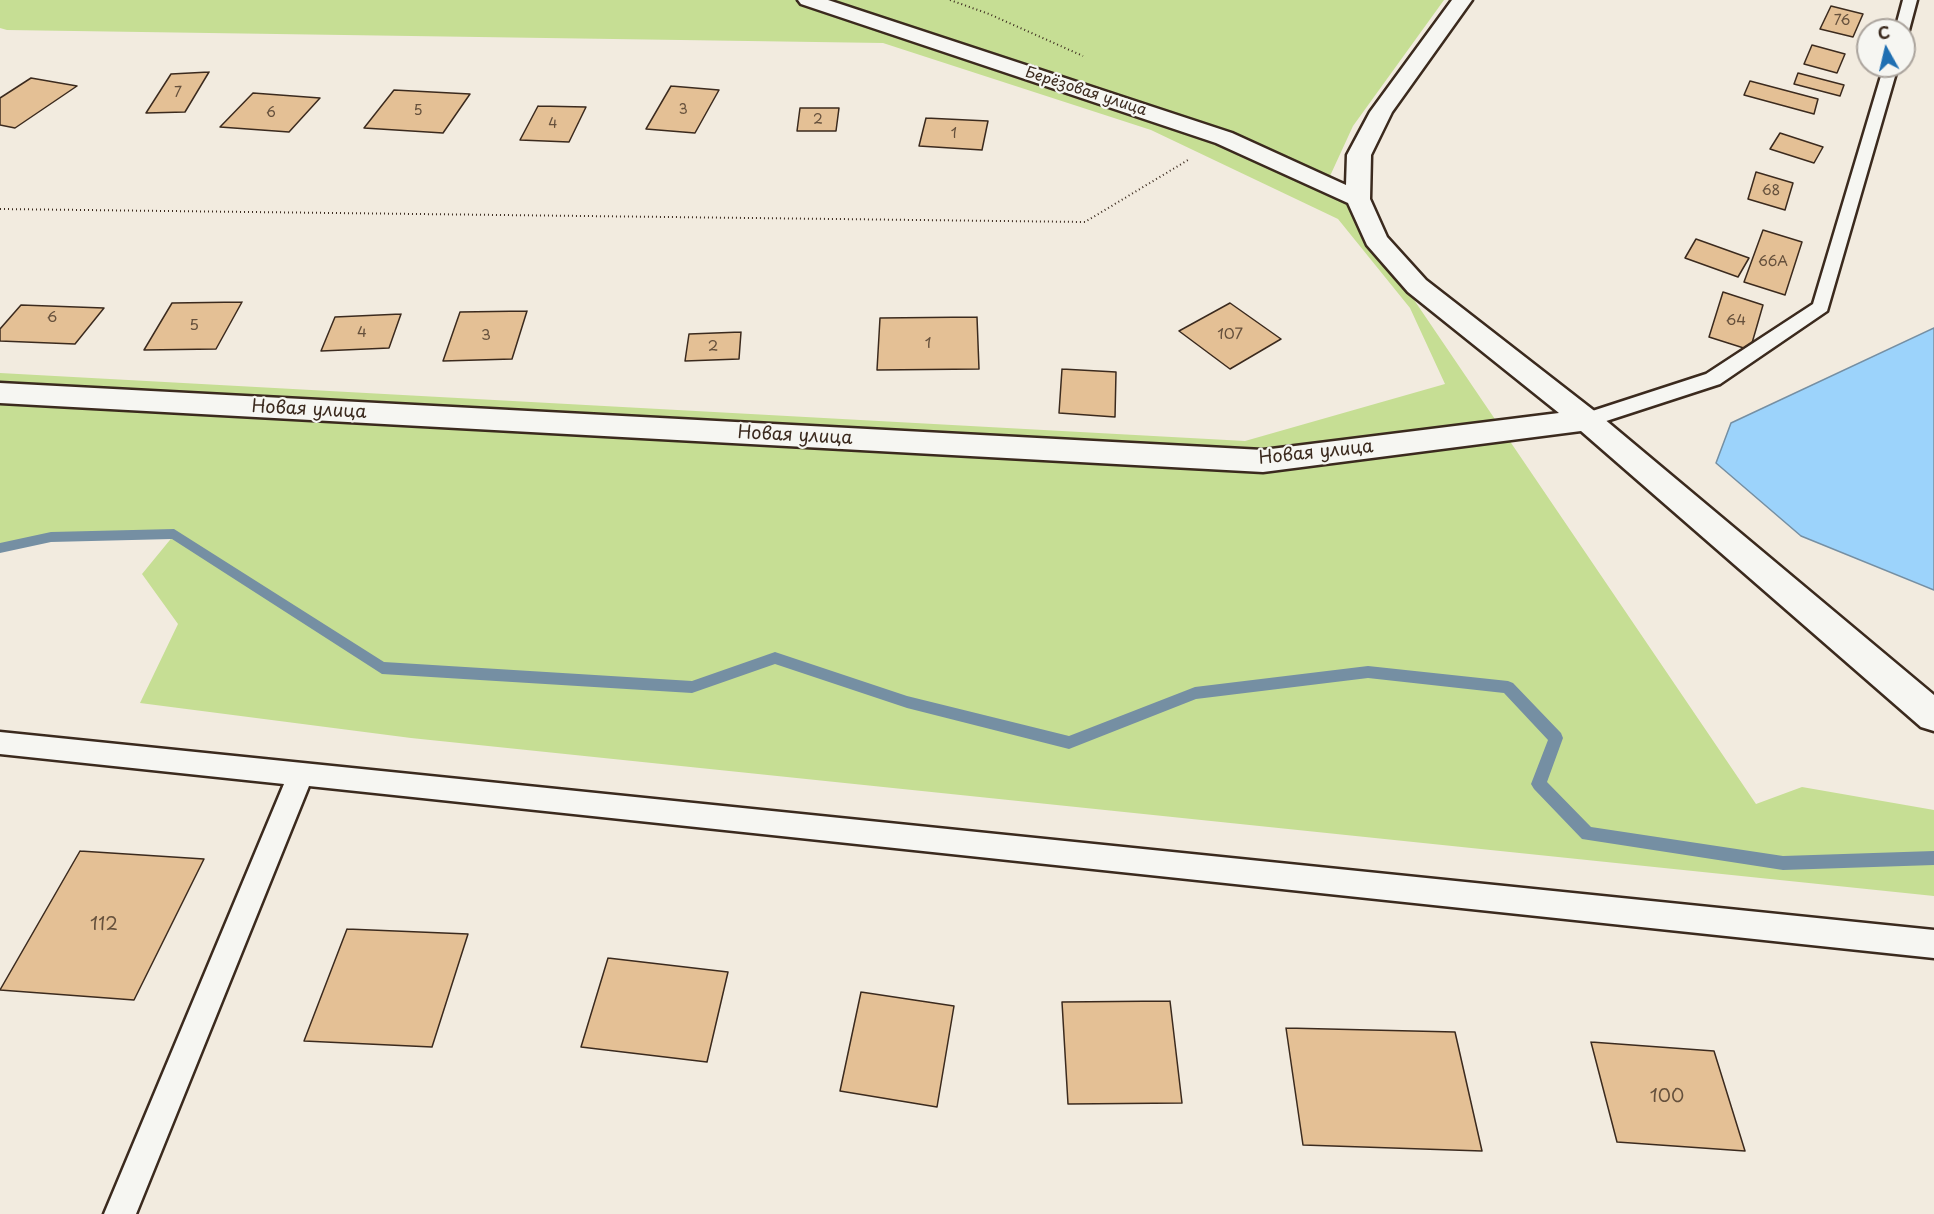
<!DOCTYPE html>
<meta charset="utf-8">
<style>
body{margin:0}
#map{position:relative;width:1934px;height:1214px;overflow:hidden;background:#f2ebdf;font-family:"Playpen Sans",sans-serif}
canvas{display:block}
.north{position:absolute;left:1856px;top:18px;width:60px;height:60px;box-sizing:border-box;background:#f6f6f2;border:2px solid #aba49d;border-radius:50%;rotate:352deg;font-size:16px;font-weight:700;line-height:24px;text-align:center;color:#3b2a1e}
.north::after{content:'';display:block;margin:auto;width:21px;height:27px;background:#1f6fb2;clip-path:polygon(50% 0,100% 100%,50% 72%,0 100%)}
</style>
<div id="map">
<canvas width="1934" height="1214"></canvas>
<div class="north">С</div>
</div>
<script>
const context = document.querySelector('canvas').getContext('2d');
context.lineJoin = 'round';
function fill(path, color) {
  context.fillStyle = color;
  context.fill(path, 'evenodd');
}
function toPath(rows) {
  const path = new Path2D();
  for (const r of rows) {
    path.moveTo(r[0], r[1]);
    for (let i = 2; i < r.length; i += 2) path.lineTo(r[i], r[i + 1]);
  }
  return path;
}
function trace(path, color, width, dash) {
  context.strokeStyle = color;
  context.lineWidth = width;
  context.lineCap = dash ? 'butt' : 'round';
  context.setLineDash(dash || []);
  context.stroke(path);
}
function label(font, color, halo, rows, align = 'center') {
  context.font = font + ' "Playpen Sans",sans-serif';
  context.lineWidth = 4.5;
  context.setLineDash([]);
  context.textBaseline = 'middle';
  context.strokeStyle = halo;
  context.fillStyle = color;
  for (const [text, x, y, turn = 0] of rows) {
    context.save();
    context.translate(x, y);
    context.rotate((+turn || 0) * Math.PI / 180);
    context.textAlign = isNaN(turn) ? turn : align;
    if (halo) context.strokeText(text, 0, 0);
    context.fillText(text, 0, 0);
    context.restore();
  }
}
fill(toPath([
 [0,0,1444,0,1353,126,1330,176,1756,804,1802,787,1934,810,1934,896,411,738,140,703,178,624,142,574,174,535,51,537,0,548,0,373,1245,441,1445,384,1410,308,1338,219,1151,130,883,43,7,30,0,28]
]), '#c6de94');
const water = toPath([
 [1934,328,1934,590,1801,536,1716,463,1731,423,1934,328]
]);
fill(water, '#9cd3fb');
trace(water, '#758fa3', 1.5);
fill(toPath([
 [174,529,384,662,692,681,775,652,907,696,1069,736,1195,687,1368,666,1508,681,1513,683,1561,733,1563,738,1547,782,1591,827,1783,856,1934,851,1934,865,1783,870,1582,839,1534,789,1531,784,1548,740,1504,693,1368,678,1196,699,1069,749,907,708,775,664,692,693,382,674,172,539,51,542,0,553,0,543,51,532,174,529]
]), '#758fa3');
const building = toPath([
 [1831,6,1863,14,1853,37,1820,29,1831,6],
 [1812,45,1845,54,1837,73,1804,64,1812,45],
 [209,72,185,112,146,113,171,74,209,72],
 [1798,73,1844,85,1840,96,1794,84,1798,73],
 [31,78,77,86,15,128,0,125,0,98,31,78],
 [1750,81,1818,99,1814,114,1744,95,1750,81],
 [671,86,719,90,695,133,646,129,671,86],
 [394,90,470,94,443,133,364,128,394,90],
 [253,93,320,98,289,132,220,127,253,93],
 [538,106,586,107,569,142,520,140,538,106],
 [800,108,839,108,836,131,797,131,800,108],
 [926,118,988,121,982,150,919,146,926,118],
 [1780,133,1823,147,1814,163,1770,149,1780,133],
 [1756,172,1793,183,1785,210,1748,199,1756,172],
 [1763,230,1802,242,1785,295,1744,282,1763,230],
 [1696,239,1749,258,1738,277,1685,258,1696,239],
 [1723,292,1763,305,1750,350,1709,337,1723,292],
 [242,302,216,349,144,350,172,303,242,302],
 [1230,303,1281,339,1230,369,1179,331,1230,303],
 [21,305,104,308,75,344,0,341,0,329,21,305],
 [527,311,512,359,443,361,460,312,527,311],
 [401,314,389,348,321,351,335,317,401,314],
 [977,317,979,369,877,370,880,318,977,317],
 [741,332,739,359,685,361,689,334,741,332],
 [1062,369,1116,372,1115,417,1059,413,1062,369],
 [80,851,204,859,134,1000,0,990,80,851],
 [347,929,468,934,432,1047,304,1041,347,929],
 [608,958,728,972,707,1062,581,1047,608,958],
 [861,992,954,1006,937,1107,840,1091,861,992],
 [1170,1001,1182,1103,1068,1104,1062,1002,1170,1001],
 [1286,1028,1455,1032,1482,1151,1303,1145,1286,1028],
 [1591,1042,1714,1051,1745,1151,1617,1142,1591,1042]
]);
fill(building, '#e4c095');
trace(building, '#3b2a1e', 1.5);
const lane = toPath([
 [1903,0,1917,0,1909,30,1904,34,1904,30,1895,30,1903,0],
 [1884,66,1898,66,1827,311,1720,384,1594,425,1580,425,1577,420,1580,415,1706,374,1813,304,1884,66],
 [0,732,1934,930,1934,958,309,786,136,1214,104,1214,284,784,0,754,0,732]
]);
const street = toPath([
 [798,0,828,0,1232,133,1346,185,1347,155,1370,112,1452,0,1472,0,1392,112,1371,155,1370,199,1387,237,1426,280,1597,413,1934,695,1934,731,1921,727,1581,431,1263,472,0,403,0,383,1263,450,1559,413,1408,292,1367,245,1348,203,1216,143,801,4,798,0]
]);
trace(lane, '#3b2a1e', 5);
trace(street, '#3b2a1e', 5);
trace(toPath([
 [950,0,989,14,1083,56],
 [0,209,1085,222,1188,160]
]), '#3b2a1e', 2, [1, 3]);
fill(lane, '#f6f6f2');
fill(street, '#f6f6f2');
label('14px', '#65503c', null, [
 ["76",1842,21],
 ["7",178,93],
 ["3",683,110],
 ["5",418,111],
 ["6",271,113],
 ["2",818,120],
 ["4",553,124],
 ["1",954,134],
 ["68",1771,191],
 ["66А",1773,262]
]);
label('15px', '#3b2a1e', '#f6f6f2', [
 ["Берёзовая улица",1086,92,18]
]);
label('15px', '#65503c', null, [
 ["6",52,318],
 ["64",1736,321],
 ["5",194,326],
 ["4",362,333],
 ["107",1230,335],
 ["3",486,336],
 ["1",928,344],
 ["2",713,347]
]);
label('18px', '#3b2a1e', '#f6f6f2', [
 ["Новая улица",309,410,3],
 ["Новая улица",795,436,3],
 ["Новая улица",1316,453,-6]
]);
label('18px', '#65503c', null, [
 ["112",104,925],
 ["100",1667,1097]
]);
</script>
